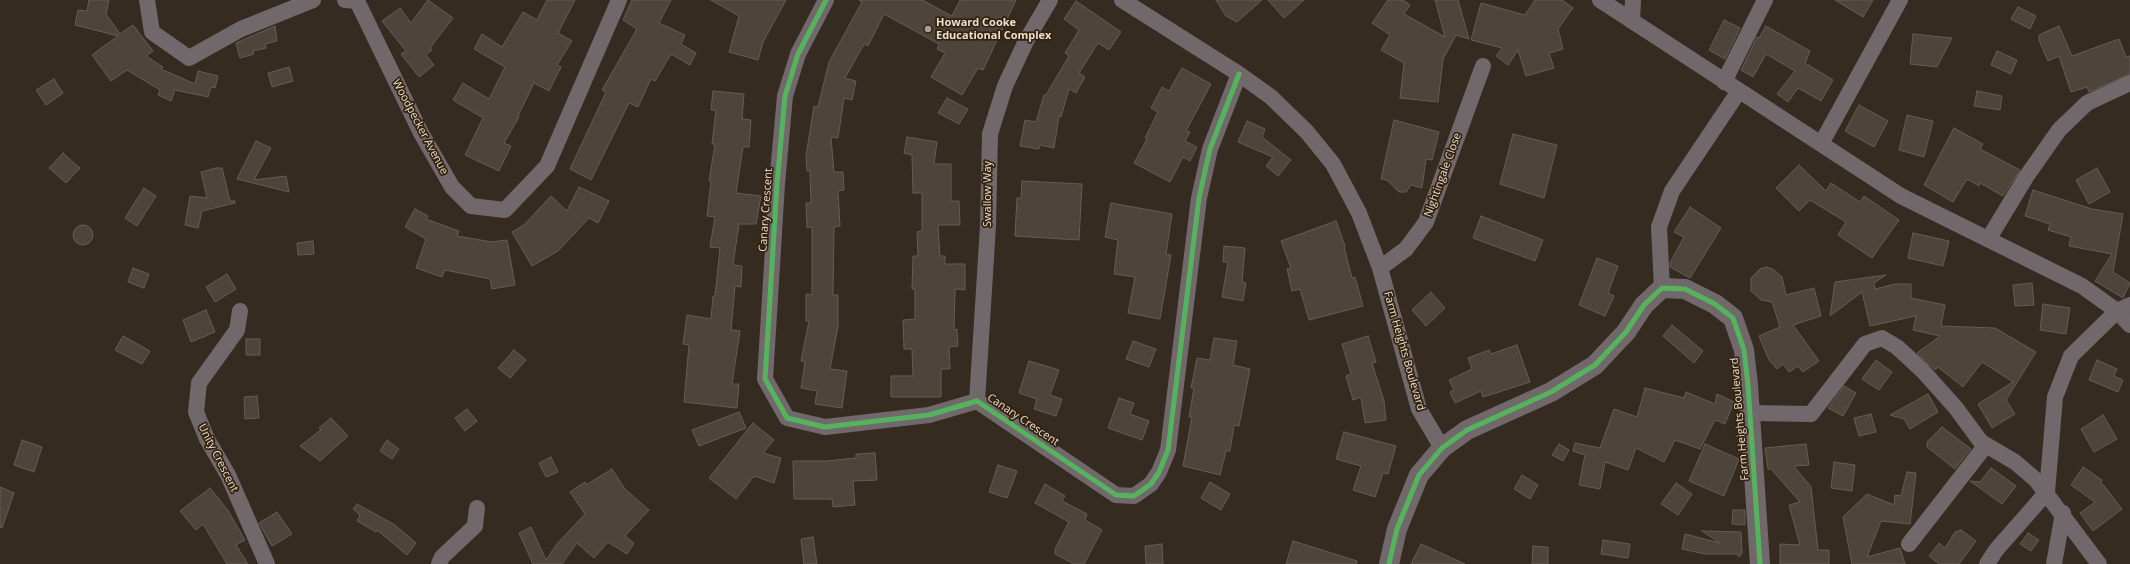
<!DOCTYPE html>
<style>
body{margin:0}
canvas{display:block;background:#352b20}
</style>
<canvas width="2130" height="564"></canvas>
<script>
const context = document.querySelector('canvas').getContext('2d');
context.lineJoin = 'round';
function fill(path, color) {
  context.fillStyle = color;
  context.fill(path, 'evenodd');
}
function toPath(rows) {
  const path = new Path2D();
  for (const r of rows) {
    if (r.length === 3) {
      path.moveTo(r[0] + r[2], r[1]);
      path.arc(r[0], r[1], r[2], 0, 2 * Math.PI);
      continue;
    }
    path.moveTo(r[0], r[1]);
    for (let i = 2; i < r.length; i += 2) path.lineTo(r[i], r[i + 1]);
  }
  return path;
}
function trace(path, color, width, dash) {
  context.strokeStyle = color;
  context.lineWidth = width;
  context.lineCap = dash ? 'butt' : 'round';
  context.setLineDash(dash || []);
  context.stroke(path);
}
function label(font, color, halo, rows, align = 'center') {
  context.font = font + ' "Open Sans",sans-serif';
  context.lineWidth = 3.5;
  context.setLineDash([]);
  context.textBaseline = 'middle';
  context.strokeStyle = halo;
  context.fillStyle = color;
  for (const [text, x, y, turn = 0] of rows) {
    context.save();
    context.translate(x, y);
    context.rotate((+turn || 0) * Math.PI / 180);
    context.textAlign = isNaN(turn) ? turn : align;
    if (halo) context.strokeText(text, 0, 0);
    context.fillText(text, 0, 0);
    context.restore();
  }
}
const building = toPath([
 [89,0,109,0,106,14,120,34,133,25,153,51,146,56,163,67,161,69,195,84,198,71,218,76,215,88,211,87,208,97,175,90,171,101,158,95,160,90,127,70,111,81,92,55,118,36,75,25,78,10,87,11,89,0],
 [428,0,453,18,430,48,432,50,426,55,434,65,419,77,401,54,406,51,382,21,400,8,411,23,428,0],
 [547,0,575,0,558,33,572,41,557,65,561,67,549,91,534,83,518,116,519,117,504,143,511,146,499,171,465,155,483,118,453,100,463,83,489,99,505,67,474,49,482,34,502,47,523,12,537,20,547,0],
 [632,0,671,0,659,23,685,35,681,44,696,53,690,65,671,54,655,81,651,79,638,107,629,103,591,180,570,169,606,92,602,90,637,29,623,20,632,0],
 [711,0,786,0,763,42,758,60,729,52,739,16,711,0],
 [859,0,922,0,952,16,960,0,1016,0,983,70,978,68,962,95,931,77,945,53,937,49,939,44,884,14,868,46,864,44,845,78,856,81,852,100,844,98,838,138,831,137,834,172,843,172,844,190,838,191,840,226,834,227,833,295,838,295,838,326,830,369,847,371,842,408,815,404,817,391,801,388,805,362,801,361,809,321,806,321,806,294,812,295,812,227,807,228,806,203,811,203,810,171,807,171,806,156,814,106,818,107,829,62,862,2,859,0],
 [1216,0,1262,0,1237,22,1226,16,1216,0],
 [1268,0,1304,0,1284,18,1268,0],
 [1388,0,1403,0,1410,5,1404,14,1445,37,1435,0,1458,0,1469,39,1456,35,1443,59,1438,102,1400,98,1404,63,1381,50,1390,35,1372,23,1388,0],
 [1535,0,1562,0,1573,8,1558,29,1563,49,1549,53,1554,68,1526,76,1518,50,1508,65,1496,56,1502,48,1471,40,1481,3,1525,15,1535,0],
 [1835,0,1873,0,1863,17,1835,0],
 [1076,1,1121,32,1109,50,1098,43,1079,73,1085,77,1076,93,1069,89,1061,117,1059,116,1054,148,1040,145,1039,149,1020,146,1025,120,1036,122,1044,95,1046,95,1069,56,1065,53,1079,30,1064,19,1076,1],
 [2018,7,2036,16,2030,29,2011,19,2018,7],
 [1724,20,1740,28,1725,59,1709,50,1724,20],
 [275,26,277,41,265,44,266,48,253,51,254,54,240,58,236,43,275,26],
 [1766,26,1810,51,1805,63,1833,80,1821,101,1798,88,1788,102,1777,94,1795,71,1766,54,1753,77,1741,70,1757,37,1759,38,1766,26],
 [2059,26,2072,56,2119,39,2126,57,2130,56,2130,74,2089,92,2087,87,2071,92,2059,56,2048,61,2039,40,2039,35,2059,26],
 [1913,34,1952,38,1937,67,1910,64,1913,34],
 [1997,51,2017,60,2011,74,1991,65,1997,51],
 [289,67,293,81,272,87,268,73,289,67],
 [1182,68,1211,84,1186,131,1190,132,1185,141,1197,147,1190,161,1183,157,1170,182,1134,163,1147,139,1145,138,1158,112,1151,108,1162,87,1169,91,1182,68],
 [54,79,63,93,46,105,36,90,54,79],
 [713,91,744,94,742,119,751,120,749,147,743,147,736,193,761,196,756,224,739,224,733,265,742,266,741,287,735,286,731,330,740,331,732,384,739,384,737,408,684,402,689,345,683,344,687,315,711,319,713,296,715,296,720,248,710,247,715,217,707,216,711,181,709,181,715,144,712,144,716,110,711,110,713,91],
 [1977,91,2002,96,2000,110,1974,106,1977,91],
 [947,98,968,109,959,124,938,113,947,98],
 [1859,105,1888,121,1874,147,1845,131,1859,105],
 [1907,115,1933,121,1924,157,1899,150,1907,115],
 [1394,120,1439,132,1432,160,1426,159,1422,188,1411,185,1406,192,1399,192,1387,180,1381,179,1394,120],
 [1247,121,1265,129,1262,137,1291,160,1278,176,1266,166,1273,157,1238,142,1247,121],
 [1954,128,1983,144,1980,149,2020,170,2003,196,1980,183,1979,186,1967,179,1953,202,1924,185,1954,128],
 [1513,134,1557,145,1544,198,1500,184,1513,134],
 [907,137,937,142,934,164,951,164,951,201,959,201,960,225,938,225,940,256,945,256,945,264,965,264,965,290,955,289,954,330,957,329,958,346,949,347,950,369,941,369,941,397,891,397,891,376,913,376,912,349,904,349,903,320,915,319,915,289,912,289,913,256,918,256,917,232,922,231,922,193,913,193,912,155,904,153,907,137],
 [256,141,271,148,254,180,286,176,289,192,237,179,256,141],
 [63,153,80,168,66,183,49,168,63,153],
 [1799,165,1826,191,1831,183,1860,202,1864,196,1899,220,1872,258,1838,235,1846,222,1810,200,1799,211,1776,188,1799,165],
 [216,168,222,168,230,201,235,201,235,203,202,211,198,228,185,225,190,196,207,198,201,172,216,168],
 [2097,168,2110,192,2089,204,2076,180,2097,168],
 [1022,181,1082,184,1079,240,1015,236,1017,198,1021,198,1022,181],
 [579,187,609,201,598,223,589,218,558,251,532,266,512,232,524,225,551,196,567,211,579,187],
 [144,188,156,196,137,226,125,218,144,188],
 [2033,190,2092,209,2123,214,2113,272,2130,283,2123,298,2095,281,2112,254,2069,246,2071,237,2048,230,2050,224,2025,216,2033,190],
 [1111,203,1172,214,1166,254,1171,255,1160,319,1128,313,1135,277,1114,274,1118,240,1105,237,1111,203],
 [1690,207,1721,228,1690,278,1670,267,1670,263,1684,237,1674,232,1690,207],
 [415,209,428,216,426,219,459,231,457,236,492,242,507,240,515,285,492,289,490,279,445,270,442,277,416,268,426,239,405,227,415,209],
 [1481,216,1543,240,1535,261,1473,238,1481,216],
 [1336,221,1345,246,1344,247,1352,278,1355,277,1363,306,1309,320,1300,289,1292,291,1287,269,1291,268,1281,241,1336,221],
 [83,235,10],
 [1913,233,1949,241,1943,266,1908,258,1913,233],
 [313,241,314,254,298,255,297,243,313,241],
 [1224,246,1245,248,1242,282,1246,283,1243,301,1222,297,1228,262,1223,262,1224,246],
 [1597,258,1618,266,1608,293,1614,296,1605,316,1579,305,1597,258],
 [1766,267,1773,269,1782,277,1786,295,1814,288,1821,316,1793,325,1819,361,1803,372,1798,366,1789,372,1783,364,1777,369,1769,360,1759,336,1780,327,1772,302,1761,300,1751,291,1751,278,1760,269,1766,267],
 [133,268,149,274,144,288,128,282,133,268],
 [227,274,236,289,215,302,206,287,227,274],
 [1886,275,1874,283,1875,289,1895,284,1911,284,1911,298,1945,305,1941,326,1995,328,2036,352,2006,400,2015,414,1992,428,1978,404,2013,382,1982,362,1963,387,1938,367,1935,370,1917,353,1940,336,1913,330,1916,316,1870,326,1862,292,1830,316,1835,282,1886,275],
 [2032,283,2034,305,2015,306,2013,285,2032,283],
 [1431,292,1445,308,1426,326,1412,310,1431,292],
 [2043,304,2070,308,2066,334,2040,330,2043,304],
 [206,310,215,332,191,342,183,320,206,310],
 [1672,325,1703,351,1694,363,1663,336,1672,325],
 [123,336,150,351,142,364,115,350,123,336],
 [1368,336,1376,362,1372,363,1384,401,1386,420,1365,423,1361,397,1353,400,1346,376,1351,374,1342,344,1368,336],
 [1214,338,1237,341,1233,365,1250,369,1239,426,1234,425,1230,451,1226,451,1220,475,1183,466,1192,417,1189,417,1194,388,1191,388,1197,358,1210,360,1214,338],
 [246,339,260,339,260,355,246,355,246,339],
 [1133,341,1156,349,1149,367,1126,359,1133,341],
 [1517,345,1530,382,1483,397,1481,391,1455,403,1450,392,1454,390,1449,380,1472,369,1468,358,1489,350,1491,354,1517,345],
 [514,350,526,360,510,378,498,368,514,350],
 [1876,360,1892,372,1879,390,1862,379,1876,360],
 [2097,360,2117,369,2114,376,2123,380,2118,392,2089,380,2097,360],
 [1029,361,1059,370,1050,395,1062,399,1056,416,1034,409,1037,399,1019,393,1029,361],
 [1844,386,1856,393,1843,416,1828,408,1844,386],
 [1645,388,1684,398,1686,392,1715,404,1717,394,1734,402,1725,424,1715,420,1700,449,1675,440,1664,462,1636,448,1628,470,1605,462,1600,489,1579,485,1585,455,1573,451,1575,443,1600,448,1614,409,1637,417,1645,388],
 [1928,394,1938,412,1910,429,1904,419,1890,415,1928,394],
 [257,396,259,418,245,419,244,397,257,396],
 [1119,398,1134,403,1130,414,1149,421,1142,440,1108,428,1119,398],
 [467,409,477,421,465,431,455,418,467,409],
 [739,412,746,428,699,446,692,430,739,412],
 [1871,414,1876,432,1859,436,1854,418,1871,414],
 [2103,415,2117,439,2094,452,2081,429,2103,415],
 [331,418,348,436,320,461,300,446,321,430,319,428,331,418],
 [753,423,774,440,763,453,781,458,774,483,754,476,736,499,709,478,753,423],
 [1942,427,1971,449,1955,469,1927,447,1927,442,1942,427],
 [1344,432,1396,446,1388,474,1383,473,1375,497,1353,490,1361,466,1336,459,1344,432],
 [22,440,42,447,34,472,14,465,22,440],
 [387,440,399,449,392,459,380,451,387,440],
 [1559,444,1569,450,1563,461,1552,455,1559,444],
 [1705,444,1739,459,1724,496,1689,481,1705,444],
 [1806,444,1809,465,1794,466,1811,487,1818,550,1829,550,1829,564,1780,564,1780,544,1800,545,1789,505,1800,502,1771,469,1768,469,1765,448,1806,444],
 [875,453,877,480,853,481,855,505,833,507,832,499,794,499,793,461,827,461,856,458,856,454,875,453],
 [551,457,558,472,546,477,539,463,551,457],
 [1834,462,1855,465,1852,491,1831,488,1834,462],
 [998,465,1017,471,1007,498,989,492,998,465],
 [2083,467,2102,480,2101,482,2122,509,2093,531,2080,513,2095,502,2071,485,2083,467],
 [1991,468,2016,486,2002,504,1970,481,1980,482,1991,468],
 [612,469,625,489,649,510,625,536,634,543,627,554,608,542,594,558,577,543,562,564,533,564,519,533,531,527,546,560,556,545,585,514,570,492,585,482,586,485,612,469],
 [1907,472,1916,473,1910,524,1881,521,1867,557,1900,548,1905,564,1852,564,1843,517,1867,494,1894,505,1895,495,1901,496,1907,472],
 [1522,475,1538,485,1530,499,1514,489,1522,475],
 [1210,482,1230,494,1221,510,1201,498,1210,482],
 [1676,483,1692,494,1678,515,1661,504,1676,483],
 [1045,484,1065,496,1062,501,1087,514,1085,520,1102,530,1084,564,1074,564,1055,554,1055,549,1069,522,1035,503,1045,484],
 [0,487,14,493,2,528,0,527,0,487],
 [210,488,227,509,245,540,236,545,248,564,227,564,203,524,196,530,180,511,210,488],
 [357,504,395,525,416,543,407,555,377,530,376,532,357,521,360,515,353,509,357,504],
 [1733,510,1745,510,1745,525,1732,524,1733,510],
 [277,512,292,534,272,546,259,523,277,512],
 [1961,530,1976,541,1959,564,1939,564,1929,556,1939,543,1945,548,1955,532,1961,530],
 [1702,531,1741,532,1742,554,1740,554,1740,557,1736,554,1705,554,1682,549,1685,534,1720,543,1702,531],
 [2028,533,2039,540,2031,551,2020,544,2028,533],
 [813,537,817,564,804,564,801,539,813,537],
 [1603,540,1630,544,1628,558,1601,554,1603,540],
 [1293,541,1357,561,1356,564,1286,564,1293,541],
 [1162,544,1163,564,1146,564,1145,546,1162,544],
 [1421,544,1465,564,1411,564,1421,544],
 [1533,546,1548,547,1548,564,1532,564,1533,546]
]);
fill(building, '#4d453c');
trace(building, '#655c53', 1);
trace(toPath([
 [147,0,152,32,189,58,241,29,313,0],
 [345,0,357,1,421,133,452,187,471,206,505,210,547,166,619,0],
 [826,0,798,54,785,96,777,184,765,379,787,418,825,427,929,415,977,401,1116,495,1134,496,1151,484,1159,472,1168,450,1199,198,1210,149,1239,74],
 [1122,0,1239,74,1271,97,1307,132,1333,164,1359,213,1380,268,1419,409,1442,448],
 [1600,0,1901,196,2082,286,2117,311,2130,325],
 [1632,21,1633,0],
 [1724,82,1765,0],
 [1821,144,1900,0],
 [1989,238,2026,177,2059,130,2087,103,2130,83],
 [1380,268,1406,249,1426,222,1483,66],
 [1662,288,1659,227,1672,191,1739,91],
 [240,311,237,330,199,383,196,412,207,439,228,475,267,564],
 [977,401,988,226,990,134,1005,86,1026,41,1050,0],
 [1750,413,1811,414,1865,344,1882,338,1897,347,1922,370,1956,408,1981,442,2015,462,2036,480,2099,564],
 [1909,544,1986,445],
 [439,564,442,557,475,526,477,508],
 [1987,564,1996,550,2047,492,2055,397,2071,356,2117,311,2130,305],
 [2054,564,2063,513]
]), '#71686c', 16);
trace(toPath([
 [1389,564,1397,529,1419,475,1442,448,1467,430,1551,392,1595,365,1626,332,1644,305,1662,288,1685,289,1715,304,1733,318,1744,350,1748,385,1760,564]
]), '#71686c', 20);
trace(toPath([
 [826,0,798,54,785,96,777,184,765,379,787,418,825,427,929,415,977,401,1116,495,1134,496,1151,484,1159,472,1168,450,1199,198,1210,149,1239,74],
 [1389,564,1397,529,1419,475,1442,448,1467,430,1551,392,1595,365,1626,332,1644,305,1662,288,1685,289,1715,304,1733,318,1744,350,1748,385,1760,564]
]), '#56b35d', 5);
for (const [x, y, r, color] of [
 [928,29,4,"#aa9f94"]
]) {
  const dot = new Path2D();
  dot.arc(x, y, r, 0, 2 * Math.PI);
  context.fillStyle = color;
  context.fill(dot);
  trace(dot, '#33230e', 1.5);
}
label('bold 11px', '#e9ded2', '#33230e', [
 ["Howard Cooke",936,23],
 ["Educational Complex",936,36]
], 'left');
label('11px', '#e9ded2', '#33230e', [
 ["Woodpecker Avenue",420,127,62],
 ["Nightingale Close",1443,175,-70],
 ["Swallow Way",988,194,-90],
 ["Canary Crescent",766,210,-86],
 ["Farm Heights Boulevard",1404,351,74],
 ["Farm Heights Boulevard",1740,419,-95],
 ["Canary Crescent",1023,420,34],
 ["Unity Crescent",218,458,63]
]);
</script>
